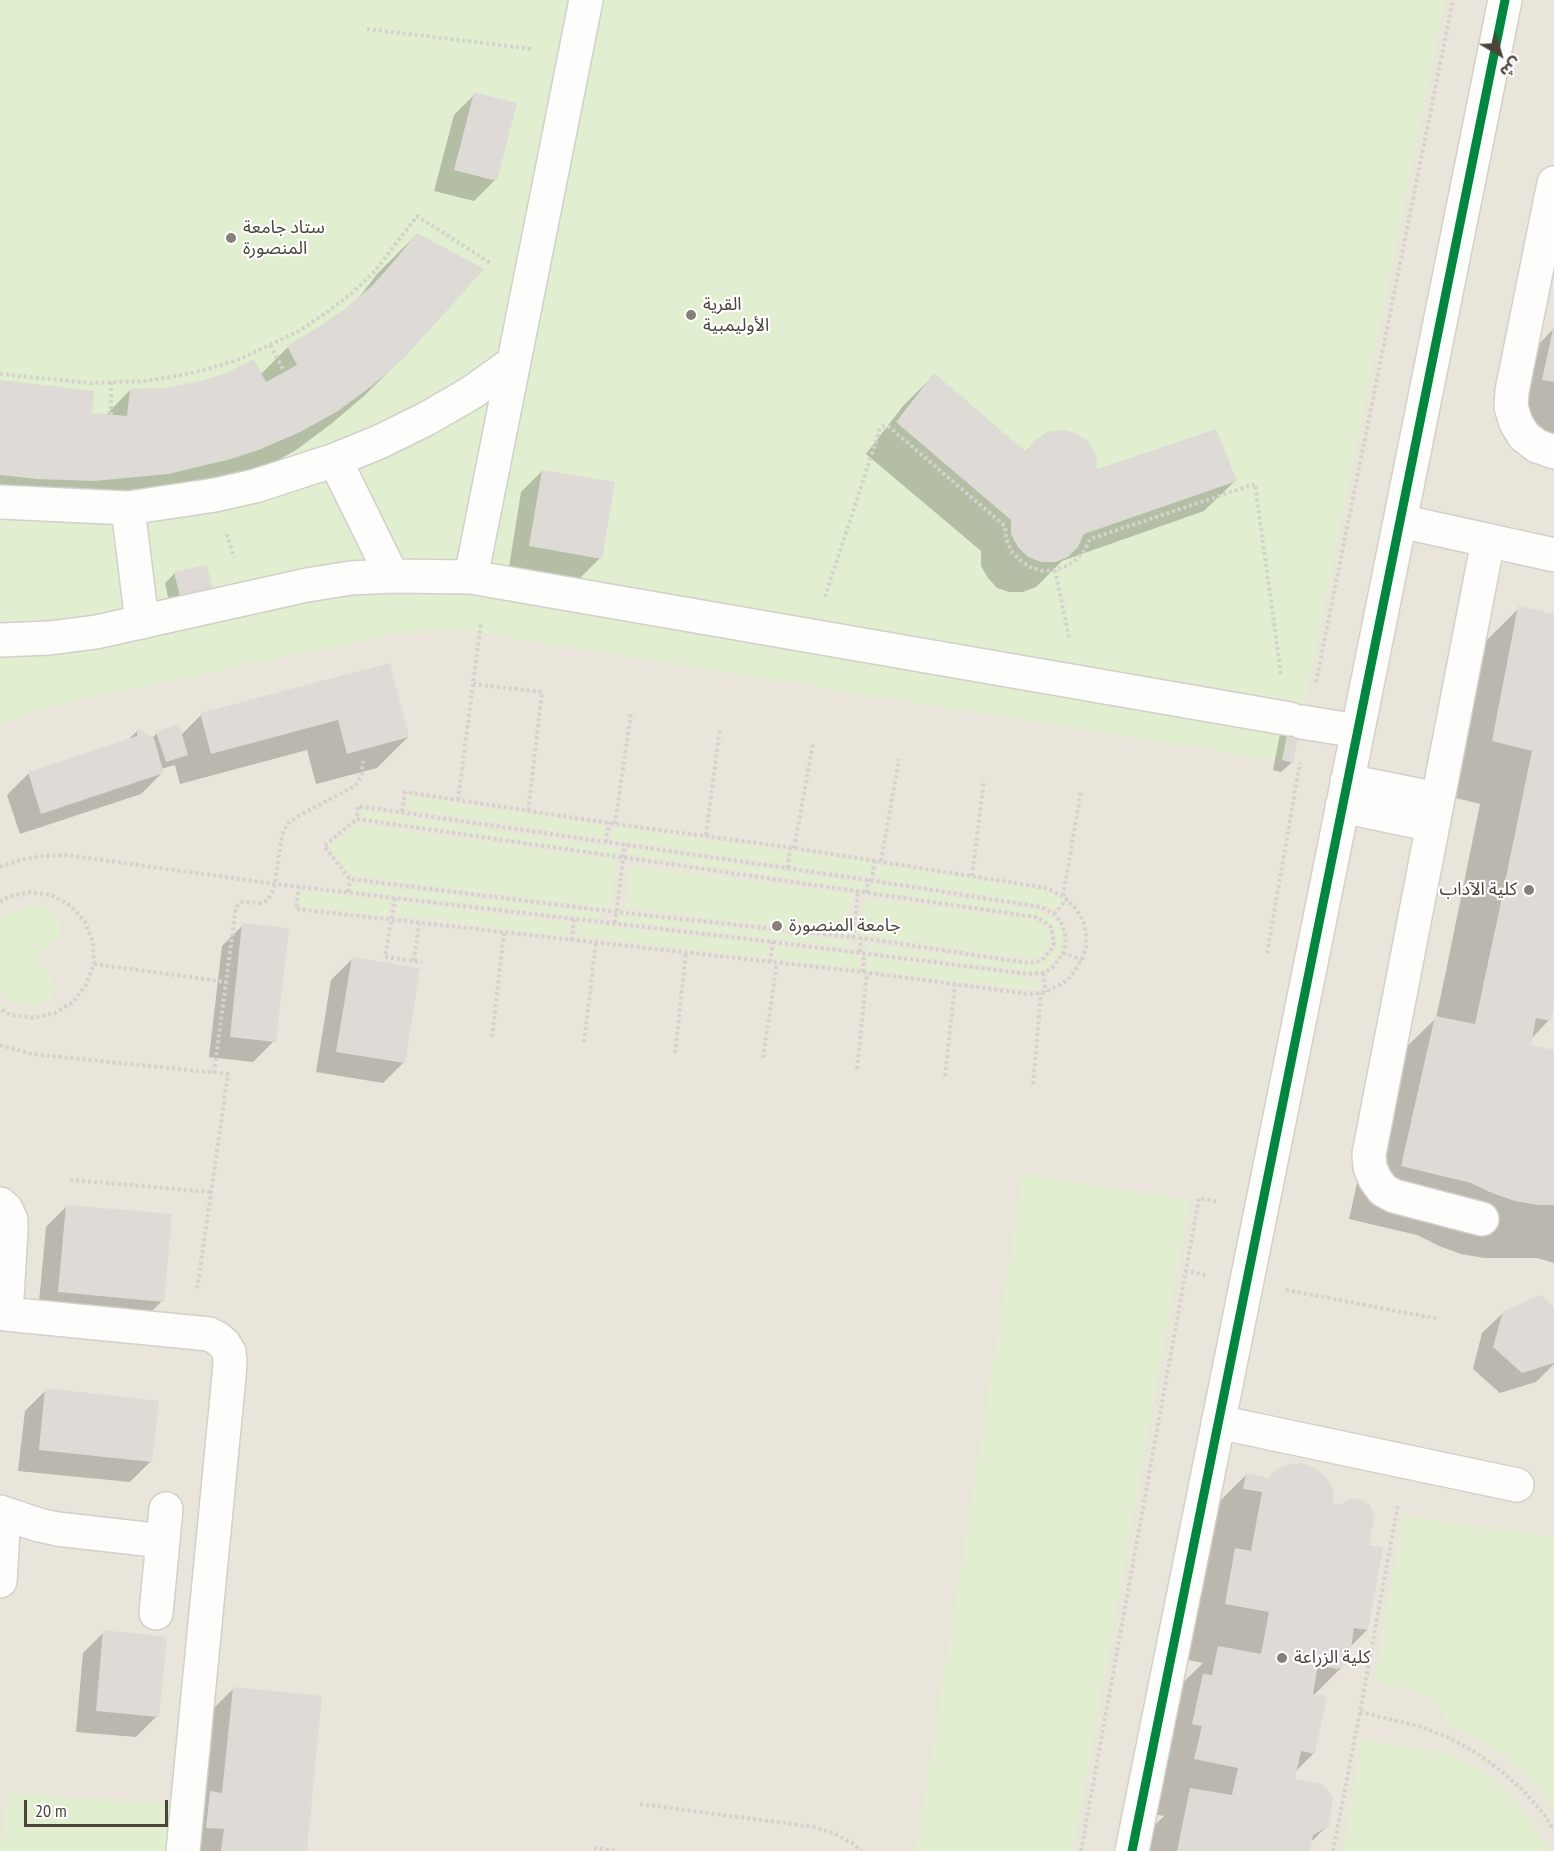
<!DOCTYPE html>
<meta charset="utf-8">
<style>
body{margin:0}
#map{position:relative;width:1554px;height:1851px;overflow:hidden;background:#f4f2ee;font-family:"PT Sans Narrow","Noto Sans Arabic",sans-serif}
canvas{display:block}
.north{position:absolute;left:1470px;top:24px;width:60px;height:60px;-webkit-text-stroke:4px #fff;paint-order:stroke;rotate:142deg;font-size:16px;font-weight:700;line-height:24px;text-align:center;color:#4b4439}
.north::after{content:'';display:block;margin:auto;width:21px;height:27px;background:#4b4439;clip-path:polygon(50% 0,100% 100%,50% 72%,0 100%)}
.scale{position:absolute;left:24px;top:1800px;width:144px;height:27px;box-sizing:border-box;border:3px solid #4b4439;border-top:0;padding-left:8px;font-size:18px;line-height:21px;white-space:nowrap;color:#4b4439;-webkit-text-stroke:4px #fff;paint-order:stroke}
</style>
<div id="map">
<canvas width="1554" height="1851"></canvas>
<div class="north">ش</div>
<div class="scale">20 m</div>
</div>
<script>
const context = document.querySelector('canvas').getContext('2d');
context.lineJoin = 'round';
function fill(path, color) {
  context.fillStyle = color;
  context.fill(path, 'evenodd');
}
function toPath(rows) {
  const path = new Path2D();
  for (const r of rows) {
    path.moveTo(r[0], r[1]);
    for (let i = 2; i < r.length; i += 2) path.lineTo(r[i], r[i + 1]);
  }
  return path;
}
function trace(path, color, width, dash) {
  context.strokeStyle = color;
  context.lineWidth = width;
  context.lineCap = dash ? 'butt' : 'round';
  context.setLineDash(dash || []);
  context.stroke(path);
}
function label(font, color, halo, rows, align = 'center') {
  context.font = font + ' "PT Sans Narrow","Noto Sans Arabic",sans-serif';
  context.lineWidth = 4.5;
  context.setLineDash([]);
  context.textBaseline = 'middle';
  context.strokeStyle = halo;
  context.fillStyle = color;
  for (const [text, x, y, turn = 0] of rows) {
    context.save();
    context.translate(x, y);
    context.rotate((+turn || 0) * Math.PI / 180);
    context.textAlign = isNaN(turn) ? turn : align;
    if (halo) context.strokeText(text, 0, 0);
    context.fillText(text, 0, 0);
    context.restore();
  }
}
fill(toPath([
 [0,0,1554,0,1554,1851,0,1851]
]), '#eae5da');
fill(toPath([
 [0,0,1445,0,1293,763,479,633,446,630,400,633,38,709,0,725],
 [408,796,606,825,604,838,407,809],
 [362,810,621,849,619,855,362,817],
 [360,824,617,860,610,908,352,876,330,847],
 [613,826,787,851,786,865,611,839],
 [630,848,864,883,862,889,629,854],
 [793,851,872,862,870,877,790,866],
 [877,864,1041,889,1053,894,1063,901,1054,910,1048,906,1040,904,876,878],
 [630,865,852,894,846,936,625,907],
 [352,883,601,913,601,919,351,890],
 [870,883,1040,911,1056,921,1061,929,1062,947,1059,956,1053,963,1046,969,1037,972,865,950,866,944,1029,965,1037,965,1045,961,1052,955,1056,948,1057,939,1051,924,1037,916,870,890],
 [301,891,390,900,388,916,300,906],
 [865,898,1034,920,1047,929,1050,945,1046,951,1040,957,1025,959,859,934],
 [398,902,569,923,567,936,397,915],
 [32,905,44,907,54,914,60,925,61,937,35,957,54,981,55,990,51,999,44,1004,36,1006,21,1005,8,999,0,993,0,920,7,914],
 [620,915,850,941,849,947,620,921],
 [579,923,768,944,766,958,577,936],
 [775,946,861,955,859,968,774,959],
 [868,956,1038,979,1042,988,1036,990,1024,989,866,970],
 [1023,1174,1190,1200,1073,1851,916,1851],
 [1403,1516,1554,1537,1554,1810,1529,1777,1506,1756,1479,1738,1450,1726,1432,1697,1374,1681],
 [1363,1740,1429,1750,1454,1757,1477,1768,1499,1783,1512,1796,1551,1851,1342,1851],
 [7,1792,175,1805,171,1851,0,1851]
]), '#e1eecf');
fill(toPath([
 [475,94,495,180,474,201,434,191,454,115],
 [417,234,404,356,364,396,331,424,296,450,259,471,0,518,0,382,91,414,105,416,130,390,165,389,260,375,288,347,318,330,357,300,377,274],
 [1554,328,1554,444,1520,437,1513,374,1539,348,1540,343],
 [934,375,1024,453,1035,442,1096,471,1235,481,1204,511,1062,561,1036,587,1023,592,1009,592,997,588,988,578,981,566,981,551,866,454,903,406],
 [542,471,600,558,579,579,509,567,521,492],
 [206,567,171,611,165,583,175,573],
 [1519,608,1554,615,1554,997,1549,1020,1530,1040,1529,1046,1554,1052,1554,1263,1537,1258,1484,1258,1461,1254,1439,1246,1417,1235,1349,1219,1382,1071,1436,1018,1446,971,1480,804,1440,794,1466,661],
 [389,665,408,737,377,768,316,784,307,750,180,784,175,765,161,769,162,773,141,794,20,834,7,795,28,774,128,740,137,731,152,738,157,733,181,735,201,715],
 [1294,708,1292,762,1281,772,1273,770,1283,718],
 [243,925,274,1041,253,1062,209,1057,222,946],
 [352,959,404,1062,383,1083,316,1072,331,980],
 [67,1206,162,1301,141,1322,38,1313,46,1227],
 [1554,1310,1554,1364,1536,1382,1500,1393,1473,1369,1482,1333,1504,1312],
 [46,1390,151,1461,130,1482,18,1471,25,1411],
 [1246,1475,1331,1506,1368,1546,1367,1630,1350,1647,1343,1666,1313,1696,1314,1753,1295,1772,1293,1780,1327,1826,1310,1843,1309,1851,1136,1851,1138,1842,1164,1816,1142,1812,1165,1700,1203,1663,1173,1657,1193,1528],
 [104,1632,157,1716,136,1737,76,1732,83,1653],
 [233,1689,305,1851,177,1851,202,1720]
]), '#0003');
fill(toPath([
 [474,92,517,103,497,181,454,170],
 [417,233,484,269,405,357,373,385,338,411,300,432,261,449,231,459,168,474,94,481,37,479,0,475,0,380,94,391,92,413,127,416,130,389,165,388,196,382,226,373,254,359,266,382,297,365,287,346,317,328,346,308,372,286,395,260],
 [1553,329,1554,329,1554,382,1542,380],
 [934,373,1026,452,1034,441,1047,432,1062,430,1076,433,1088,442,1096,454,1097,469,1216,429,1237,481,1084,534,1078,547,1068,557,1055,562,1041,562,1028,557,1018,547,1011,534,1011,520,896,422],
 [542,470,615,482,602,559,529,546],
 [207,565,214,594,181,601,174,572],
 [1518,606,1554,614,1554,1005,1551,1021,1536,1018,1531,1045,1554,1050,1554,1205,1538,1205,1515,1201,1492,1193,1471,1183,1401,1166,1435,1016,1475,1024,1498,916,1532,751,1492,741],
 [390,663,409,737,347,754,338,720,211,754,200,713],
 [1293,706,1304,708,1293,763,1282,760],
 [179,724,188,755,166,762,156,732],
 [137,729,143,731,154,739,164,773,41,814,28,772,137,736],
 [242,923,289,928,276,1042,230,1037],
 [352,957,420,968,405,1063,336,1052],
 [66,1205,172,1214,164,1302,58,1292],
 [1541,1295,1554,1307,1554,1363,1522,1373,1493,1347,1503,1311],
 [45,1388,159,1401,152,1462,39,1450],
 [1301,1463,1313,1467,1323,1474,1330,1483,1334,1495,1333,1504,1341,1505,1347,1500,1355,1499,1363,1500,1370,1505,1373,1512,1374,1519,1369,1545,1383,1548,1368,1630,1354,1628,1350,1655,1348,1661,1344,1667,1337,1669,1318,1665,1313,1694,1327,1696,1315,1754,1301,1751,1295,1779,1322,1784,1333,1797,1329,1826,1313,1835,1310,1851,1177,1851,1190,1788,1232,1795,1238,1768,1194,1759,1202,1726,1192,1724,1203,1674,1212,1675,1218,1646,1261,1654,1269,1612,1225,1604,1235,1548,1251,1551,1262,1492,1243,1489,1246,1473,1268,1478,1277,1469,1289,1465],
 [103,1630,167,1637,159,1717,96,1711],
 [233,1687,322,1696,307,1851,221,1851,224,1829,206,1828,210,1791,222,1793]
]), '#dedbd6');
const minor = toPath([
 [1554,183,1512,391,1511,407,1516,423,1524,436,1537,446,1554,452],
 [335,460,392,576],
 [0,502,128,508,215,495,255,486,335,460,379,442,426,419,471,393,513,363],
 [128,508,142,622],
 [1400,521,1554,555],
 [471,577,586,0],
 [0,640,49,638,96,632,307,585,351,578,392,576,471,577,1290,719],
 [1302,722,1357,731],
 [1347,781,1437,799],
 [1342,806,1433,825],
 [0,1204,6,1209,11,1220,11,1231,6,1314,0,1313],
 [1482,1219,1394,1196,1383,1190,1375,1179,1370,1167,1369,1154,1488,541],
 [6,1314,209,1334,217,1338,224,1344,229,1352,230,1361,229,1376,183,1851],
 [1218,1422,1517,1485],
 [0,1512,39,1525,57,1529,163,1541],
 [0,1581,4,1514],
 [156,1613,166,1509],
 [1132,1851,1505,0]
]);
trace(minor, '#d2d0cb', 36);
trace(toPath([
 [367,29,533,49],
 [270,345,284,371],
 [0,374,90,383,144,381,177,376,208,369,240,359,299,331,326,313,352,293,375,271,417,216,492,264],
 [111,382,111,415],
 [227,534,234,558],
 [1055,570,1069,638],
 [825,597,880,429,883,426,888,426,1005,526,1006,538,1011,551,1020,560,1030,567,1043,571,1055,570,1067,566,1077,559,1085,550,1090,539,1255,484,1281,675],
 [1316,682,1453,0],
 [473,684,542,692,528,811],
 [458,800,481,622],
 [357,819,1036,917,1044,921,1051,927,1054,943,1050,951,1044,958,1037,962,1028,963,861,938,616,912,350,879,324,846,357,819],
 [615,824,631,713],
 [706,835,720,728],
 [606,842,609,822],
 [794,848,813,744],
 [881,861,899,759],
 [0,867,17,861,42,856,67,855,275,884,773,942,1029,974,1043,973,1052,968,1063,953,1066,943,1065,932,1061,922,1054,914,1041,907,868,880,358,806,357,819],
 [788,868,790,847],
 [972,876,984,780],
 [871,881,875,860],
 [299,886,296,909,863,972,1029,994,1046,992,1068,980,1082,960,1086,947,1086,933,1083,920,1076,909,1063,896,1046,888,794,848,615,824,405,792,402,813],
 [348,892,350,879],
 [867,893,868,880],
 [1063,896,1081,791],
 [395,898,385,957,422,962],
 [0,902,8,897,30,892,51,895,71,906,85,922,93,942,94,964,86,985,73,1002,55,1013,33,1018,11,1015,0,1009],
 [1054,914,1067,899],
 [615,923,625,844],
 [853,938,858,892],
 [572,940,574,918],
 [860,952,861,938],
 [1063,953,1082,960],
 [1267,953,1300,763],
 [414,961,419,923],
 [770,962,773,942],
 [94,964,226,982],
 [863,972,864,953],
 [1043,973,1046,992],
 [492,1037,504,933],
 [584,1042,596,943],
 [0,1045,32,1054,228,1074,197,1290],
 [675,1053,686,953],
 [763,1058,777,963],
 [857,1069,867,973],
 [214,1073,236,907,241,902,244,902,260,903,268,900,274,889,282,835,287,824,298,816,355,786,361,777,363,761],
 [945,1076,955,985],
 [1033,1084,1041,993],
 [70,1180,211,1192],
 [1185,1271,1205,1275],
 [1286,1290,1439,1319],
 [1360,1712,1418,1726,1448,1737,1475,1752,1501,1771,1524,1791,1545,1816,1554,1830],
 [640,1804,814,1827,833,1833,852,1843,861,1851],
 [594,1848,618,1851],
 [1081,1851,1199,1198,1219,1202],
 [1333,1851,1360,1712,1398,1504]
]), '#d3d2cc', 4, [3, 3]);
trace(minor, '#fdfdfc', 33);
trace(toPath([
 [1132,1851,1505,0]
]), '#00873e', 9);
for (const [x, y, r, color] of [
 [231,238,6,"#868178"],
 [691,315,6,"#868178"],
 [1529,890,6,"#868178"],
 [777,926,6,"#868178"],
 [1282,1658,6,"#868178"]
]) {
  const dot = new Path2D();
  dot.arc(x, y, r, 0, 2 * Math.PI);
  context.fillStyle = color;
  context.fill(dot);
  trace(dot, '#fff', 2);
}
label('18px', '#4b4439', '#fff', [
 ["ستاد جامعة",243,228],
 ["المنصورة",243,249],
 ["القرية",703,305],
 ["الأوليمبية",703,326],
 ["كلية الآداب",1517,890,"right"],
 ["جامعة المنصورة",789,926],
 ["كلية الزراعة",1294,1658]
], 'left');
</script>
